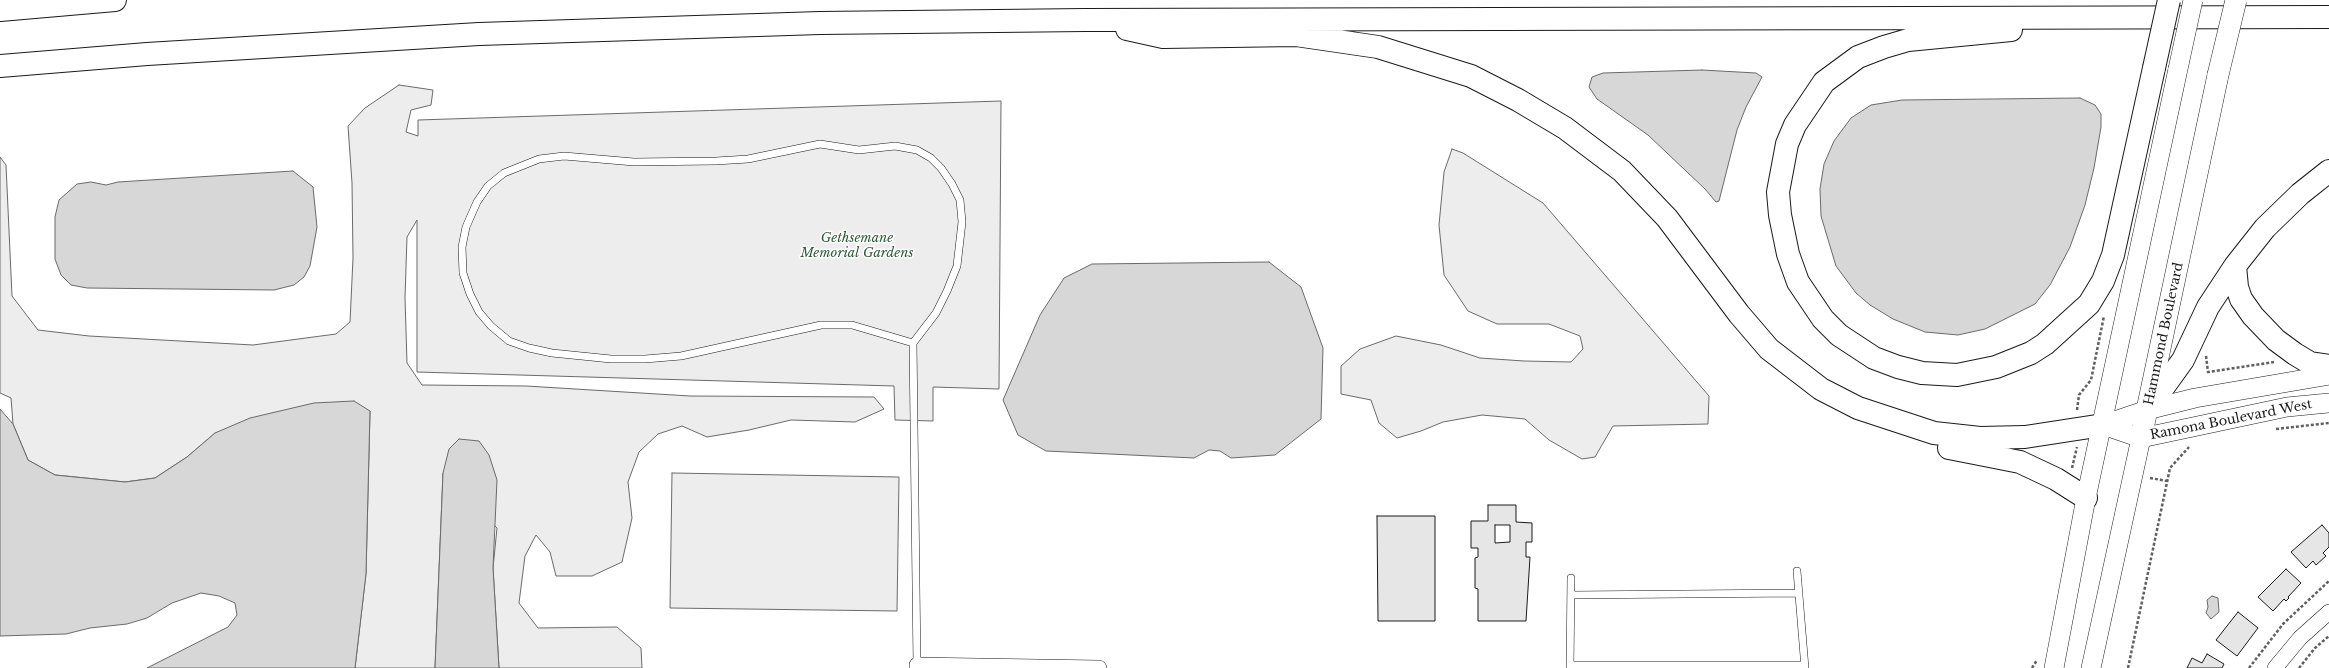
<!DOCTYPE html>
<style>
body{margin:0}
canvas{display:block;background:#fff}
</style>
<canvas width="2329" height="668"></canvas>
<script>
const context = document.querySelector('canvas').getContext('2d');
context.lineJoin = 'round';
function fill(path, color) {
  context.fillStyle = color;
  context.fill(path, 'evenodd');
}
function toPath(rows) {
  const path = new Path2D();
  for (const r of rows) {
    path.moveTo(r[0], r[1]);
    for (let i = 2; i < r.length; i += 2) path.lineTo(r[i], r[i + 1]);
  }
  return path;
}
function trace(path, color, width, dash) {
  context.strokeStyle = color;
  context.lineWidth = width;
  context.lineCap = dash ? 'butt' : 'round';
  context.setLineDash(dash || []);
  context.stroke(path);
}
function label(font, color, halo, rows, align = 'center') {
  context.font = font + ' "Libre Baskerville",serif';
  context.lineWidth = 3;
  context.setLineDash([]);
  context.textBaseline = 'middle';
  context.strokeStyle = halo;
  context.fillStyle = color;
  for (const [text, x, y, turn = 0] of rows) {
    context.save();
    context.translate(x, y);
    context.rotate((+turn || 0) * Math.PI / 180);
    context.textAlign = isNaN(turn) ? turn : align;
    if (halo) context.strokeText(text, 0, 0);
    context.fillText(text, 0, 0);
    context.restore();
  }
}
const built = toPath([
 [399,85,433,90,431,105,411,110,406,132,418,136,418,120,1001,101,999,389,933,387,933,421,895,420,894,386,417,372,417,220,407,237,405,298,407,363,422,385,526,386,690,396,874,397,884,409,855,422,791,420,749,430,707,437,682,426,658,434,639,452,628,482,632,518,622,562,592,576,556,576,550,552,536,535,525,556,519,603,538,628,617,627,641,648,642,668,499,668,493,568,497,528,443,473,435,668,355,668,366,573,370,411,215,433,187,457,155,478,125,482,55,475,28,460,13,424,11,398,0,393,0,157,6,165,12,296,38,330,89,336,253,345,336,334,350,322,353,258,352,183,348,126,365,108,399,85],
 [1452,149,1463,153,1543,203,1709,396,1708,424,1613,426,1595,457,1582,459,1549,440,1525,419,1482,415,1443,422,1421,431,1397,438,1379,423,1371,400,1341,394,1341,366,1360,349,1396,336,1441,345,1480,358,1524,361,1571,362,1583,349,1580,336,1549,324,1497,324,1468,311,1444,275,1439,225,1444,172,1452,149],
 [672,473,899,477,897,611,670,608,672,473]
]);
fill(built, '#ededed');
trace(built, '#6a6a6a', 1);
const water = toPath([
 [1702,70,1756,73,1762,77,1746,107,1737,130,1719,201,1716,202,1705,189,1648,135,1597,99,1589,87,1592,77,1603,73,1702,70],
 [2080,98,2095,105,2101,114,2101,127,2094,168,2085,205,2070,247,2050,285,2035,304,1985,329,1958,335,1925,332,1893,319,1870,305,1856,293,1836,266,1821,216,1820,189,1824,164,1834,141,1851,118,1871,105,1902,100,2080,98],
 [293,171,313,187,317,227,310,266,304,277,294,285,274,290,87,288,71,285,61,275,55,259,55,217,59,200,77,184,91,182,106,185,118,182,293,171],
 [1269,262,1301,287,1323,348,1321,419,1275,455,1231,458,1220,451,1209,450,1194,458,1046,451,1018,435,1003,400,1040,315,1064,278,1092,264,1269,262],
 [354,401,370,411,366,574,355,668,147,668,228,627,237,615,235,603,219,596,201,593,172,603,147,618,127,624,90,628,66,634,0,636,0,409,13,424,28,460,55,475,125,482,155,478,187,457,215,433,250,418,314,403,354,401],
 [459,439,479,441,489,455,497,480,493,568,499,668,435,668,443,473,449,449,459,439],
 [2212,596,2218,598,2219,612,2211,619,2206,613,2208,607,2207,600,2212,596]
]);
fill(water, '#d7d7d7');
trace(water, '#6a6a6a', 1);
const building = toPath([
 [1488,505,1516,505,1516,522,1532,523,1532,542,1526,542,1526,557,1530,557,1526,621,1478,621,1478,589,1475,588,1475,558,1478,557,1478,548,1471,548,1471,521,1488,521,1488,505],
 [1495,525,1510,525,1510,542,1495,543,1495,525],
 [1377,516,1435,516,1435,621,1378,621,1377,516],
 [2322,525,2329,533,2329,547,2323,553,2326,556,2316,565,2313,561,2306,568,2291,552,2322,525],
 [2286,569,2301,583,2288,597,2289,598,2286,601,2284,599,2273,611,2258,597,2286,569],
 [2238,612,2258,628,2237,656,2216,640,2238,612],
 [2207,654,2224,664,2222,668,2187,668,2192,658,2202,663,2207,654]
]);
fill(building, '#e6e6e6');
trace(building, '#1a1a1a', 1);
const service = toPath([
 [913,343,852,325,821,325,681,356,645,359,611,359,552,353,529,348,509,341,491,326,479,312,470,294,463,273,462,247,466,227,477,202,488,186,504,173,539,159,564,156,634,162,716,161,748,159,820,144,859,150,895,146,917,150,931,158,941,168,952,184,960,200,962,222,957,266,947,291,936,313,913,343,917,665],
 [1797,571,1805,668],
 [1571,595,1799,593],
 [1570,665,1805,665],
 [1570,668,1571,578]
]);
const minor = toPath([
 [917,668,917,665,1099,668],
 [2275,668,2300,638,2329,612]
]);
const tertiary = toPath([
 [2103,425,2147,410,2195,398,2329,375],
 [2103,425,2141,438,2287,407,2329,403],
 [2054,668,2086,498,2178,69],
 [2091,668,2141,438]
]);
const secondary = toPath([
 [2141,438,2218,75]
]);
const motorway = toPath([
 [0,10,115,0],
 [1127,29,1163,37,1296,35,1378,47,1471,76,1518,100,1565,128,1622,171,1667,218,1739,314,1769,349,1821,389,1858,408,1934,433,1980,438,2025,437,2103,425],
 [2011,30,1908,40,1884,47,1858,57,1824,82,1795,125,1787,144,1778,192,1780,215,1788,254,1798,282,1823,319,1839,335,1874,358,1898,367,1922,373,1957,375,1996,367,2031,353,2045,344,2089,304,2103,281,2113,255,2154,68],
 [0,66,147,54,479,34,820,23,1085,20,2329,17],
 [2235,266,2237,287,2241,299,2253,316,2276,340,2295,354,2310,363,2329,366],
 [2147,410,2183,360,2208,307,2235,266,2265,228,2300,194,2329,171],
 [1949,448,2020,462,2056,479,2086,498]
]);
trace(service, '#1a1a1a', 8);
trace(minor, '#1a1a1a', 16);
trace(tertiary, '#1a1a1a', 20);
trace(secondary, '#1a1a1a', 22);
trace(motorway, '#1a1a1a', 24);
trace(toPath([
 [2206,356,2208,372,2274,362],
 [2077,410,2079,395,2091,380,2104,316],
 [2276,429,2329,423],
 [2072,468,2077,447],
 [2150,478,2167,481],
 [2032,668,2037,660],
 [2128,668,2170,468,2189,447],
 [2249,668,2283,624,2329,581],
 [2299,668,2315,648,2329,636]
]), '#5f5f5f', 2.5, [3, 2]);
trace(service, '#fff', 7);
trace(minor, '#fff', 15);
trace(tertiary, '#fff', 19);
trace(secondary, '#fff', 21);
trace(motorway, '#fff', 22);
const tertiaryBridge = toPath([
 [2178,69,2193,0]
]);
const secondaryBridge = toPath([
 [2218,75,2236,0]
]);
const motorwayBridge = toPath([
 [2154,68,2169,0]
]);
trace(tertiaryBridge, '#1a1a1a', 20, []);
trace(secondaryBridge, '#1a1a1a', 22, []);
trace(motorwayBridge, '#1a1a1a', 24, []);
trace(tertiaryBridge, '#fff', 19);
trace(secondaryBridge, '#fff', 21);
trace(motorwayBridge, '#fff', 22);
label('italic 13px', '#2b5a34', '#fff', [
 ["Gethsemane",857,238],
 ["Memorial Gardens",857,253]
]);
label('13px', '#1a1a1a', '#fff', [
 ["Hammond Boulevard",2164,334,-78],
 ["Ramona Boulevard West",2231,420,-11]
]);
</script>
